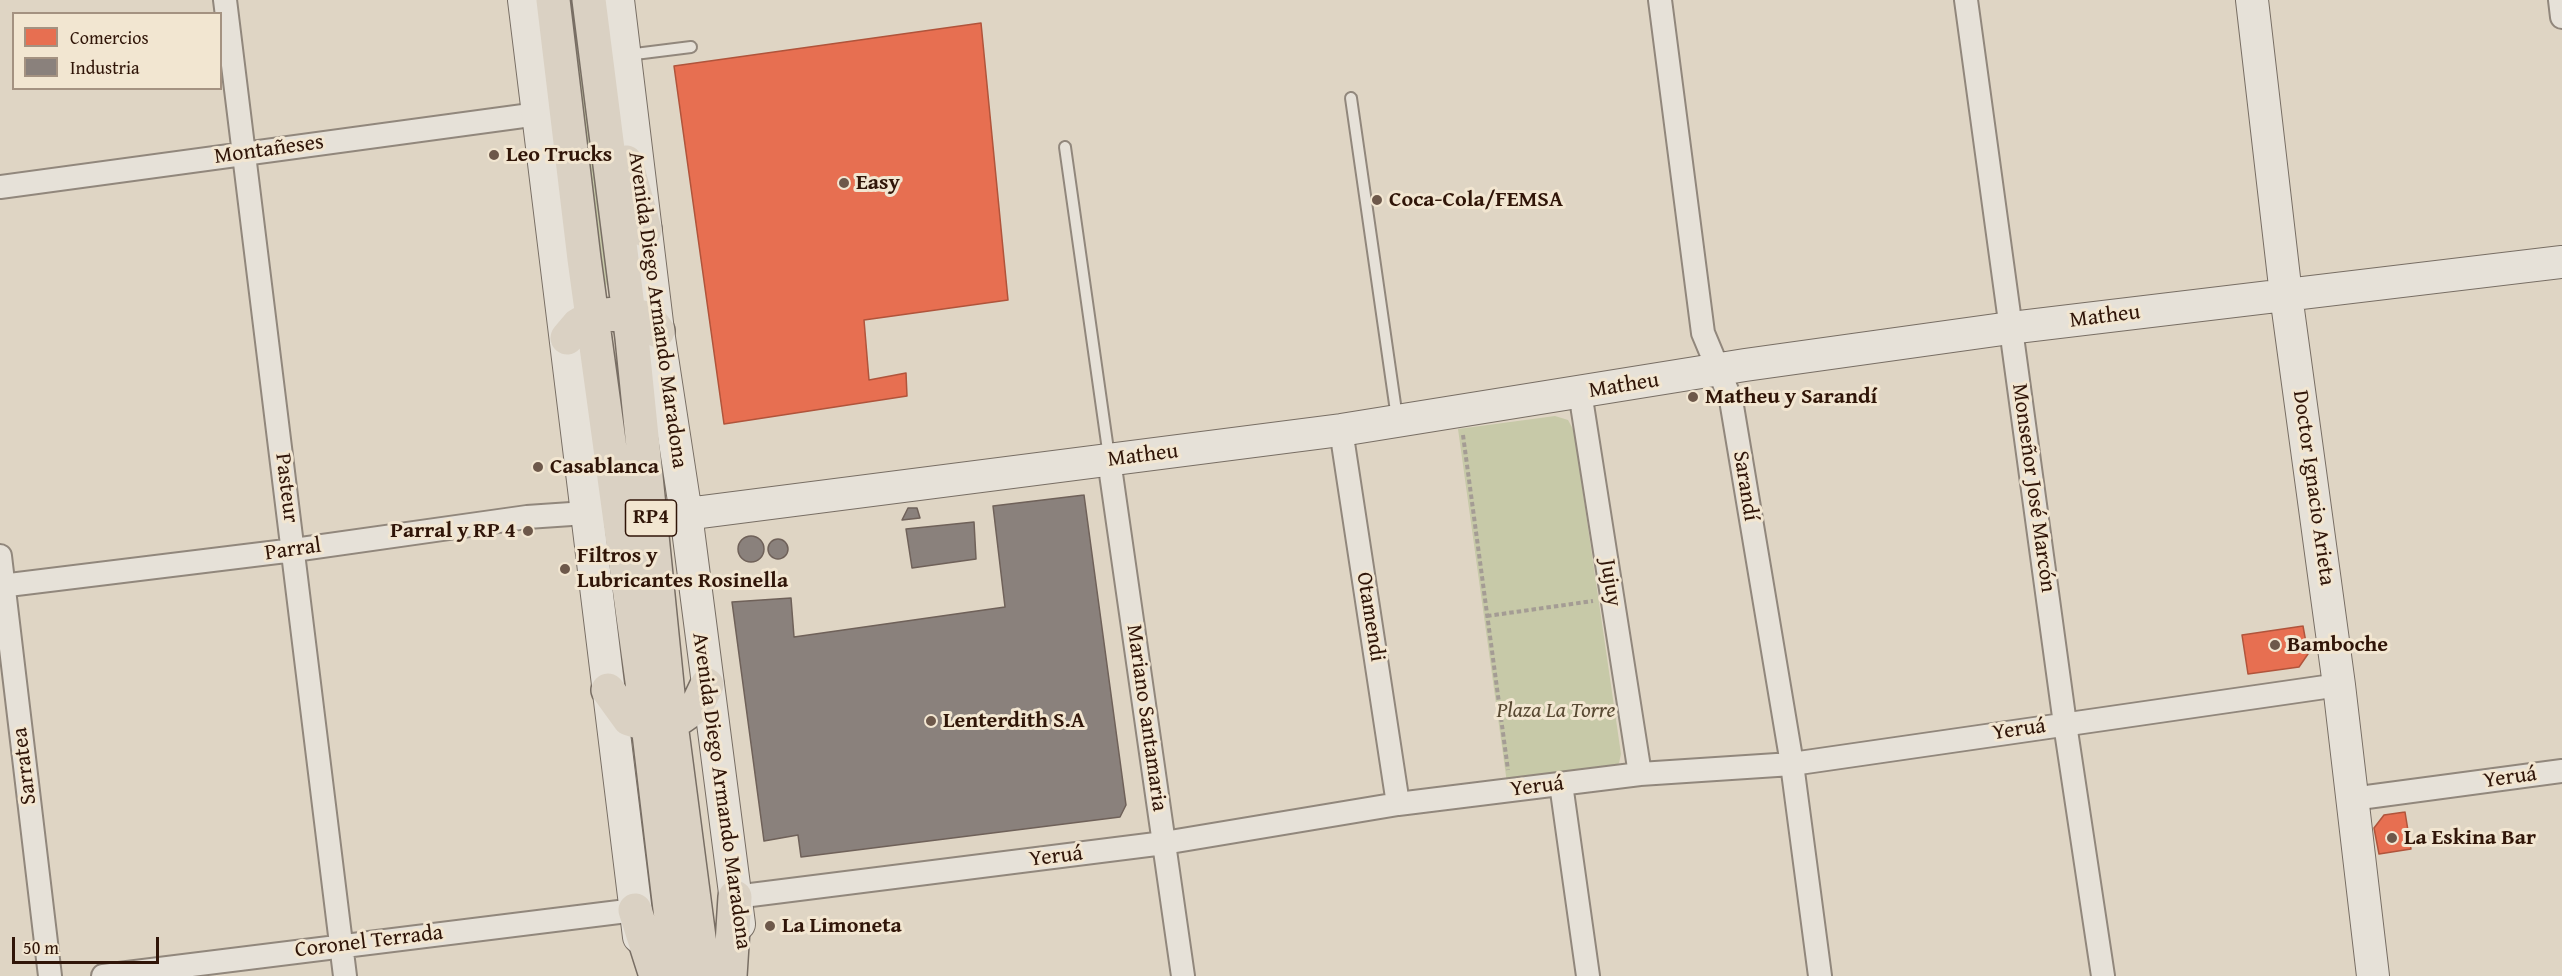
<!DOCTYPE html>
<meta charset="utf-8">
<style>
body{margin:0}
#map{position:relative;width:2562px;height:976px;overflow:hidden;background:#dfd5c4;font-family:"Gentium Book Plus",serif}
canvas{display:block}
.legend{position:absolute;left:12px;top:12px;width:210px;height:78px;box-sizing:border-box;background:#f2e6d1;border:2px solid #a49281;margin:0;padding:8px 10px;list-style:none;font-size:18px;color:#301508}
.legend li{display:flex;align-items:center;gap:12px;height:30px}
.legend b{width:30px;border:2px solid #a49281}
.scale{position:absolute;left:12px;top:937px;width:147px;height:27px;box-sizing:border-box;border:3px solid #301508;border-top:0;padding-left:8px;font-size:18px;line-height:21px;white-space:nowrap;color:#301508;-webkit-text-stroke:4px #f2e6d1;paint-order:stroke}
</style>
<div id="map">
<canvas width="2562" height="976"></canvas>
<ul class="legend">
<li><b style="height:16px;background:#e76f51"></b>Comercios</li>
<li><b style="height:16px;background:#8a817c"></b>Industria</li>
</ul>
<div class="scale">50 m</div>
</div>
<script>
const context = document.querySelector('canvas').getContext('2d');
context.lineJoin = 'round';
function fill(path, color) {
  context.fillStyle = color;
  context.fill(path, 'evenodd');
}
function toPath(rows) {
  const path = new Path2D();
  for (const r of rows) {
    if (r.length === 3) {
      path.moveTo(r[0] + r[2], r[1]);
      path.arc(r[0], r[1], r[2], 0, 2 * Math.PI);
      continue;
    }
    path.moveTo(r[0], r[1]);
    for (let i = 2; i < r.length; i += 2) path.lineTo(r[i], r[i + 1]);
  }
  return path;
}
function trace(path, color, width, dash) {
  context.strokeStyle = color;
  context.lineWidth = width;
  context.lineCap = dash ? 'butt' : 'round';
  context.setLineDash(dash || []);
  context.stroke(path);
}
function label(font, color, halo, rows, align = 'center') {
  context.font = font + ' "Gentium Book Plus",serif';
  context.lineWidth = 6;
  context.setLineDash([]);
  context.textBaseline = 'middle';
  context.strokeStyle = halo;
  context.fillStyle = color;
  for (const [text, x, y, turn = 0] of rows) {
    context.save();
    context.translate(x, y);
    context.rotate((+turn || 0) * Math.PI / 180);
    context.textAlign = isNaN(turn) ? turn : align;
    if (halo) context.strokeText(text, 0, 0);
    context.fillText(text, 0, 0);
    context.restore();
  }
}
fill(toPath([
 [566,0,572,0,608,276,606,287,603,278],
 [1555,416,1568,420,1574,431,1621,754,1619,763,1614,769,1507,783,1458,429]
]), '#c7c9a8');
const shops = toPath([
 [981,23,1008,300,864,320,869,380,906,373,907,396,724,424,674,66,981,23],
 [2303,626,2308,654,2299,667,2248,674,2242,635,2303,626],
 [2405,812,2411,849,2379,854,2374,828,2384,815,2405,812]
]);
fill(shops, '#e76f51');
trace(shops, '#b0543b', 1.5);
const industry = toPath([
 [1084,495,1126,805,1120,817,801,857,798,835,764,841,732,602,791,598,794,637,1005,607,993,506,1084,495],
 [908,508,917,508,920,518,902,520,908,508],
 [974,522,976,559,912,568,906,529,974,522],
 [751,549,13],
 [778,549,10]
]);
fill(industry, '#8a817c');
trace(industry, '#6f6159', 1.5);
const lane = toPath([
 [627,55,691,47],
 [1351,98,1397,418],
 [1065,147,1109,457]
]);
const street = toPath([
 [225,0,345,976],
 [1660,0,1703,333,1731,400,1792,764,1820,976],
 [1966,0,2065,724,2103,976],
 [2560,0,2562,17],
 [0,187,538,114],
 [1580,392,1640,774],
 [1341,430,1398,804],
 [1109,460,1183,976],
 [0,556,50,976],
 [0,586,294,550,527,517,586,513],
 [1561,784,1588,976],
 [2352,799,2562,771],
 [735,897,1164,843,1398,804,1640,774,1792,764,2339,685],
 [103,976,635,910]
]);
const secondary = toPath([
 [524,0,639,937],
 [618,0,658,331,686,514,739,924],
 [2252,0,2286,295,2339,685,2373,976],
 [686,514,1341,430,1745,365,2010,328,2562,262]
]);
const primary = toPath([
 [553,0,584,259,648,725,678,976],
 [589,0,632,338,671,724,704,976],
 [626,162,645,230],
 [567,338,578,325,593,316,629,313,649,319,658,331],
 [608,690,629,719,648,725,671,724,697,706,707,685],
 [635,910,656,976],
 [730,976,735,897]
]);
trace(lane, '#91877c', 14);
trace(street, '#91877c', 26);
trace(secondary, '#786e64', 34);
trace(primary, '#786e64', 36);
trace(toPath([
 [1463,435,1508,770],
 [1487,616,1593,601]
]), '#a49c94', 4, [4.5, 3]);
trace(lane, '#e6e1d8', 10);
trace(street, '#e6e1d8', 22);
trace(secondary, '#e6e1d8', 32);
trace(primary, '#dad1c3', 33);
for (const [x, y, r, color] of [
 [494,155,6,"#6d584a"],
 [844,183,6,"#6d584a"],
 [1377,200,6,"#6d584a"],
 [1693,397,6,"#6d584a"],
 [538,467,6,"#6d584a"],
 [528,531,6,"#6d584a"],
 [565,569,6,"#6d584a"],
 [2275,645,6,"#6d584a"],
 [931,721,6,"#6d584a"],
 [2392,838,6,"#6d584a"],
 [770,926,6,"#6d584a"]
]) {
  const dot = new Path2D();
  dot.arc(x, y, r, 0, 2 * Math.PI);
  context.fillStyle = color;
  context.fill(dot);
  trace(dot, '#f2e6d1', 2);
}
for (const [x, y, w] of [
 [651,518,51]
]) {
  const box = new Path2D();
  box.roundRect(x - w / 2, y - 18, w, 36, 4.5);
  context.fillStyle = '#f2e6d1';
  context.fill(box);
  trace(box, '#301508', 1.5);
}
label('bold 21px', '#301508', null, [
 ["RP4",651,518]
]);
label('22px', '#301508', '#f2e6d1', [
 ["Montañeses",269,150,-8],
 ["Avenida Diego Armando Maradona",657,310,82],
 ["Matheu",2105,317,-7],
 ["Matheu",1624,386,-9],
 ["Matheu",1143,456,-7],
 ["Sarandí",1745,486,81],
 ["Pasteur",286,488,83],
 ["Monseñor José Marcón",2033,488,82],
 ["Doctor Ignacio Arieta",2313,488,82],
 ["Parral",293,550,-8],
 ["Jujuy",1610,583,81],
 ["Otamendi",1370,617,81],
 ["Mariano Santamaria",1146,718,82],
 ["Yeruá",2019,730,-8],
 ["Sarratea",25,766,-97],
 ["Yeruá",2510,778,-8],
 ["Yeruá",1537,787,-7],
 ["Avenida Diego Armando Maradona",721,791,82],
 ["Yeruá",1056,857,-7],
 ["Coronel Terrada",369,942,-7]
]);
label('bold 22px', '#301508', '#f2e6d1', [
 ["Leo Trucks",506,155],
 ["Easy",856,183],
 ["Coca-Cola/FEMSA",1389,200],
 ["Matheu y Sarandí",1705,397],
 ["Casablanca",550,467],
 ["Parral y RP 4",516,531,"right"],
 ["Filtros y",577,556],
 ["Lubricantes Rosinella",577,581],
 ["Bamboche",2287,645],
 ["Lenterdith S.A",943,721],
 ["La Eskina Bar",2404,838],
 ["La Limoneta",782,926]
], 'left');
label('italic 22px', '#574831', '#f2e6d1', [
 ["Plaza La Torre",1556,711]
]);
</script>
